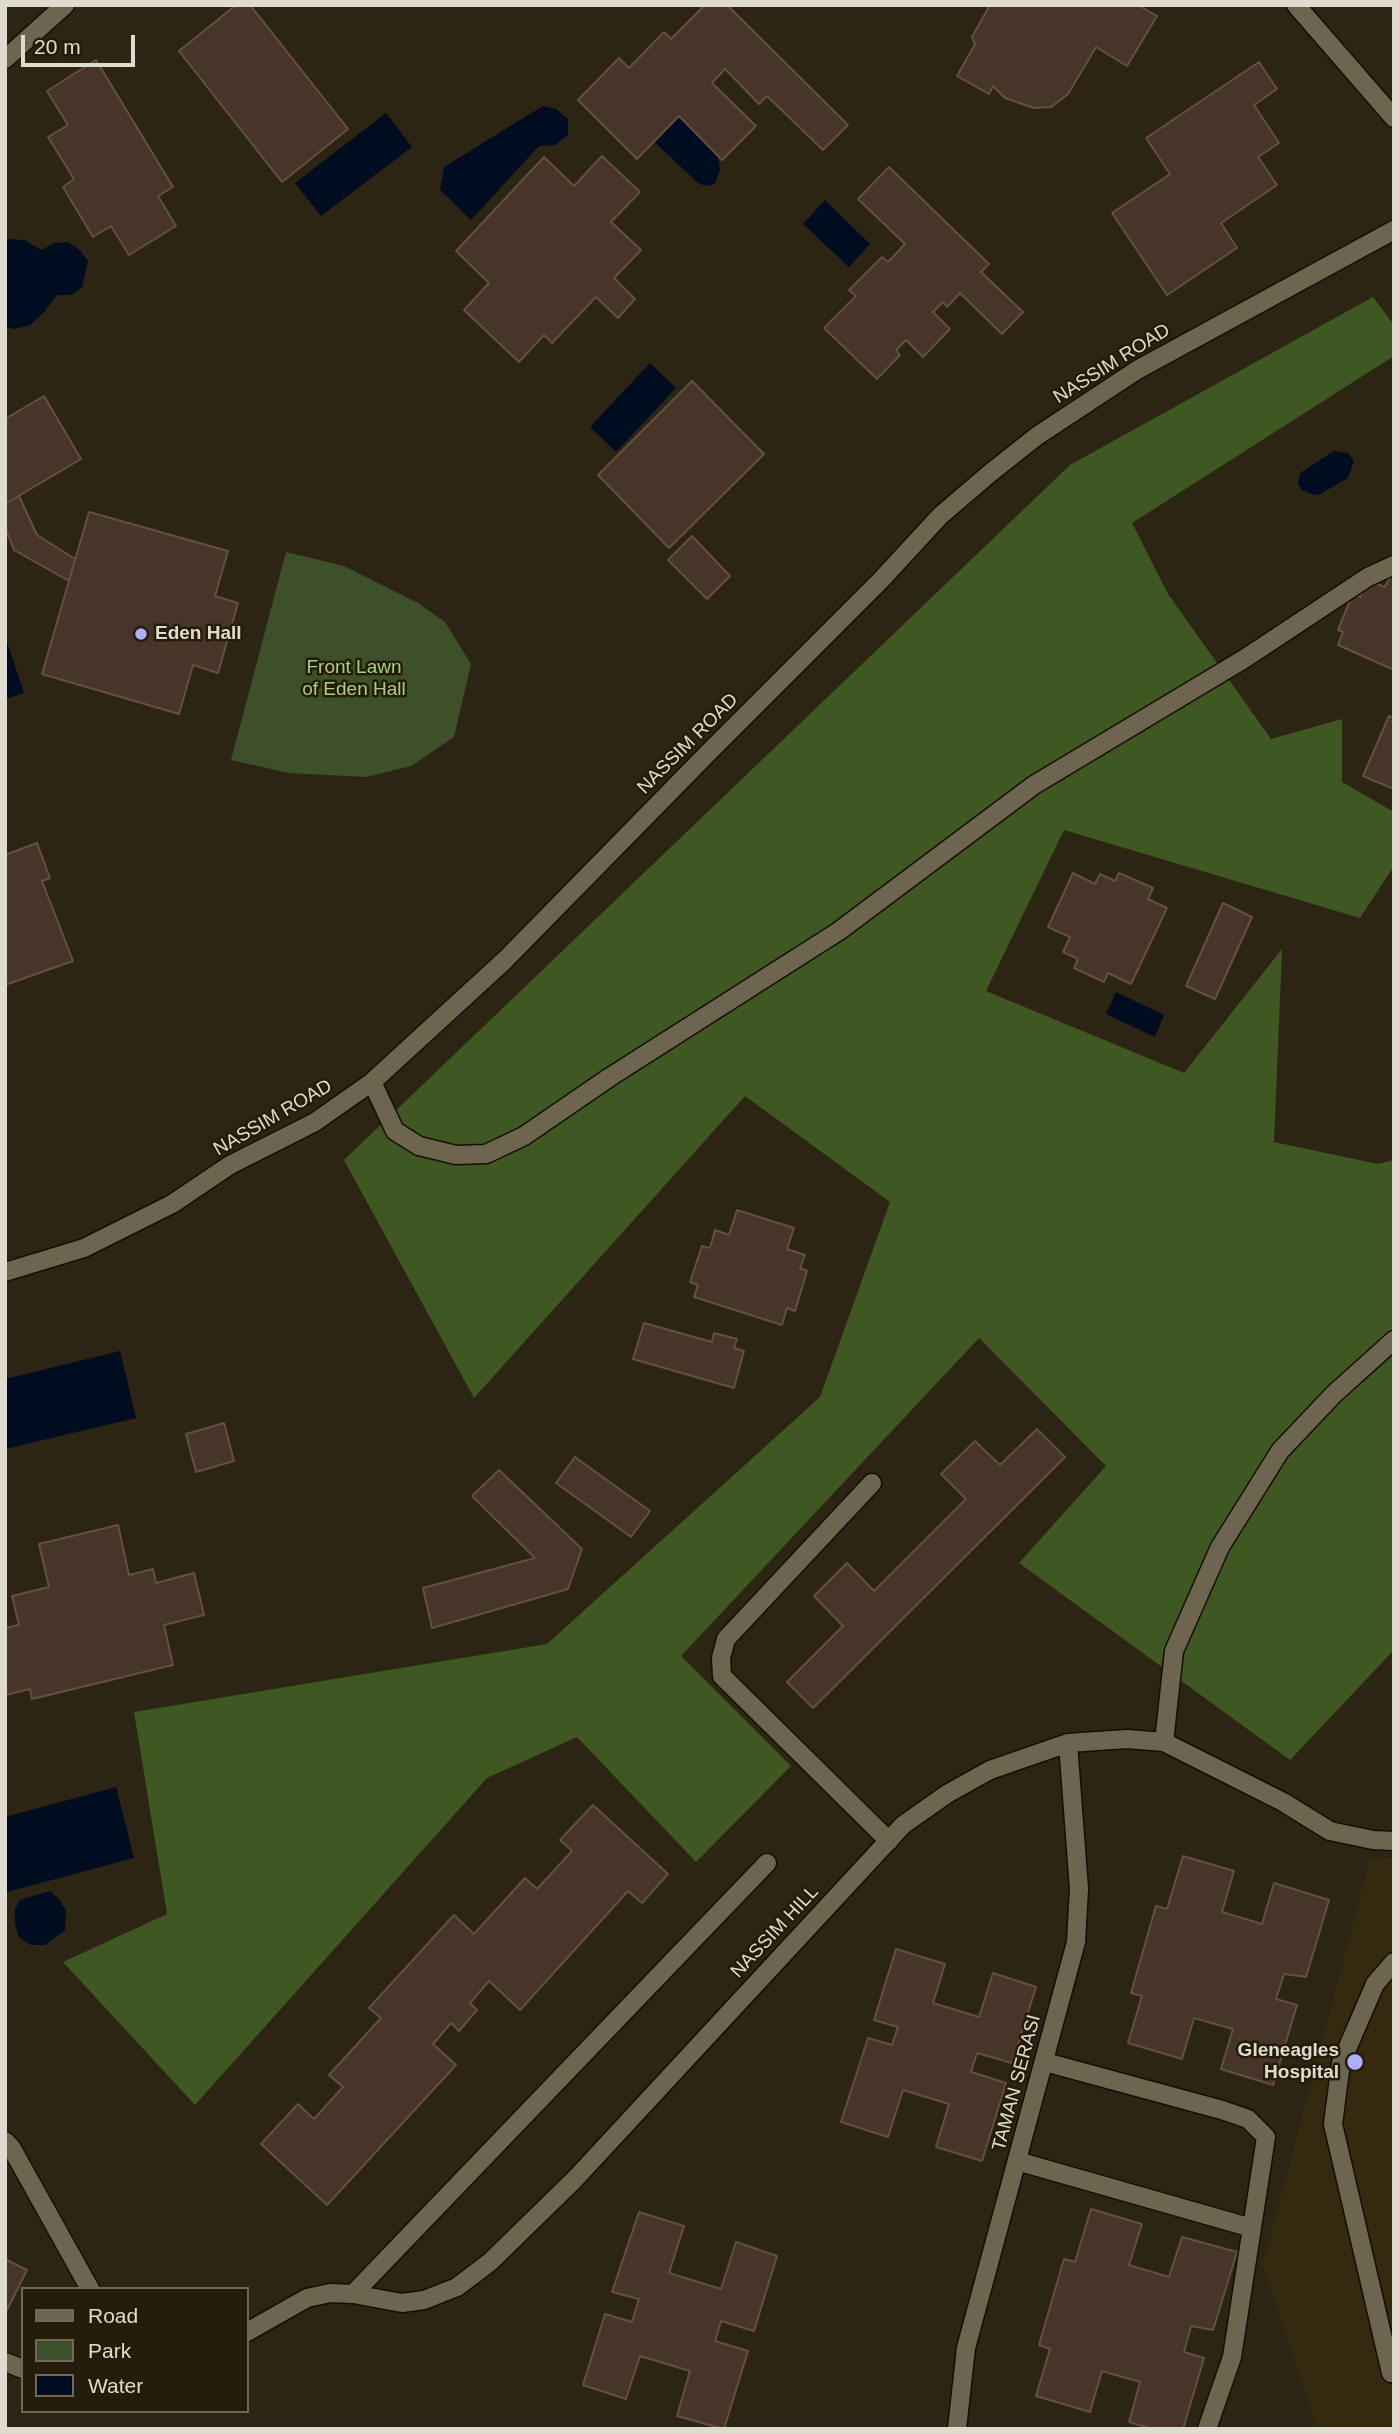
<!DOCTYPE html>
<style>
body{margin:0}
#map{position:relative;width:1399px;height:2434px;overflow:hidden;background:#2d2513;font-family:Helvetica,sans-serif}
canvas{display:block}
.frame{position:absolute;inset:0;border:7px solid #e0dbcf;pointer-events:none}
.legend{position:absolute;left:21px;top:2287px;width:228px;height:126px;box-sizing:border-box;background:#241c09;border:2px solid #6f6858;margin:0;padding:9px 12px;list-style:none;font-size:21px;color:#e0dbcf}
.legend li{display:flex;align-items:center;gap:14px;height:35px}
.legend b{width:35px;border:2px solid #6f6858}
.scale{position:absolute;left:21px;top:35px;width:114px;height:32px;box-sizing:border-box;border:4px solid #e0dbcf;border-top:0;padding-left:9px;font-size:21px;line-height:24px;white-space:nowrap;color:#e0dbcf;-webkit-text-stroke:5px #241c09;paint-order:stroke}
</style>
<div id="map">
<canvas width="1399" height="2434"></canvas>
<div class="frame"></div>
<ul class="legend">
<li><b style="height:9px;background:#6e6550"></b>Road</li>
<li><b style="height:19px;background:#3e5029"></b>Park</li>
<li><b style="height:19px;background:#000c1f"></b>Water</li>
</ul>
<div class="scale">20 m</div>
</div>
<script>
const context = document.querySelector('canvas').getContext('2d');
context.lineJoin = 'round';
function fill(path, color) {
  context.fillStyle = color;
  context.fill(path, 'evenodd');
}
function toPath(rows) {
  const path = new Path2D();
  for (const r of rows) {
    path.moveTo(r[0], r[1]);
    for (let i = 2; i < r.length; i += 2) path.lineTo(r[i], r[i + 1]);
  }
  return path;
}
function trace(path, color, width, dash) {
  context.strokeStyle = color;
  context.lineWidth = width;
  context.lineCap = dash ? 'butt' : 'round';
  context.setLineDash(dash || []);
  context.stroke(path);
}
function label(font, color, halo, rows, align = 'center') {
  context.font = font + ' Helvetica,sans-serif';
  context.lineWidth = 5;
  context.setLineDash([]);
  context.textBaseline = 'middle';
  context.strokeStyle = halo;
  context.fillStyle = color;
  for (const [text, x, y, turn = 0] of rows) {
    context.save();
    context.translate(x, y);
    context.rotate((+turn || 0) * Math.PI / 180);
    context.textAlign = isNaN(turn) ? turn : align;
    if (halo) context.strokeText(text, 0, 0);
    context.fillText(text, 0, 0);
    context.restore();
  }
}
fill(toPath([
 [1394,1857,1394,2429,1317,2429,1263,2265,1370,1859]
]), '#352a10');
fill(toPath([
 [286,552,344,566,418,603,445,622,471,664,454,737,411,766,366,777,289,773,231,760]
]), '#3e5029');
fill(toPath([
 [1373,297,1394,325,1394,356,1132,523,1168,594,1271,739,1342,719,1342,782,1394,812,1394,866,1360,918,1064,830,986,991,1184,1073,1282,949,1274,1142,1378,1164,1394,1160,1394,1650,1290,1760,1019,1563,1106,1466,979,1338,681,1656,791,1766,696,1862,577,1737,487,1778,195,2105,63,1962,167,1914,134,1712,547,1644,820,1397,890,1202,745,1096,474,1398,344,1160,1070,465]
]), '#3f5721');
fill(toPath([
 [543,106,556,109,568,119,568,135,555,145,539,146,471,220,440,190,444,167],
 [676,108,717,150,720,170,715,184,706,186,698,183,649,137],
 [386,113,412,147,321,216,295,183],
 [825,200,870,244,849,267,803,224],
 [5,239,25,240,41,250,55,243,68,242,79,249,88,261,82,288,70,295,57,295,43,313,30,325,15,329,5,327],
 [650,363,676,388,616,452,590,427],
 [1334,451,1348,453,1354,461,1348,478,1320,494,1314,495,1302,490,1298,484,1300,473],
 [5,636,24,693,5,699],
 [1116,992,1164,1015,1155,1037,1106,1014],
 [120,1351,136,1418,5,1449,5,1379],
 [116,1787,134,1858,7,1892,5,1817],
 [50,1891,59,1899,66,1911,65,1930,45,1945,31,1945,19,1937,15,1924,15,1909,20,1900]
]), '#000c1f');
const building = toPath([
 [236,5,250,5,348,129,282,182,179,51,236,5],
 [705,5,727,5,848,125,823,150,767,96,759,104,725,69,712,83,756,126,722,160,679,116,637,159,578,100,619,58,629,68,664,32,671,39,705,5],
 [990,5,1138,5,1157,16,1127,66,1096,47,1068,94,1051,107,1034,108,1005,98,993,86,989,94,957,76,975,44,972,37,990,5],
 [96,60,173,187,158,196,176,226,129,255,111,226,93,237,63,187,74,179,48,137,68,125,47,91,96,60],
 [1259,62,1277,89,1254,105,1279,143,1258,157,1277,185,1221,223,1237,248,1167,295,1112,213,1170,174,1146,138,1259,62],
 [602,156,640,192,611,222,641,250,614,278,635,299,618,318,596,297,552,343,544,335,519,362,464,310,489,283,456,251,544,157,574,186,602,156],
 [889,167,989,264,981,272,1023,312,1002,334,960,293,947,307,943,302,933,312,950,329,923,357,906,340,896,350,900,355,877,379,824,328,856,296,849,290,882,257,888,262,905,244,858,199,889,167],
 [692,381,764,454,669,548,598,475,692,381],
 [44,396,81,459,5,504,5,419,44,396],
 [19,496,37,535,75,559,69,581,14,550,5,527,5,504,19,496],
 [89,512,228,551,215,596,238,603,218,673,193,665,179,714,42,674,89,512],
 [692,536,730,576,707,599,668,560,692,536],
 [1394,568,1394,670,1338,645,1343,632,1338,630,1353,593,1360,597,1368,580,1385,587,1394,568],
 [1389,716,1394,718,1394,789,1363,776,1389,716],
 [37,843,50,878,42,881,73,961,5,985,5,855,37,843],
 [1073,873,1095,884,1100,874,1115,881,1119,873,1153,888,1148,899,1167,908,1131,984,1108,973,1104,982,1074,968,1078,959,1063,952,1070,937,1048,927,1073,873],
 [1223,903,1252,917,1215,999,1186,986,1223,903],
 [737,1210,794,1228,787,1249,805,1255,800,1268,807,1271,795,1311,787,1308,782,1325,694,1297,698,1285,690,1282,702,1246,710,1248,715,1230,729,1235,737,1210],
 [644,1323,712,1342,714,1333,737,1339,734,1348,744,1351,734,1388,633,1359,644,1323],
 [224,1423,234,1461,196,1472,186,1434,224,1423],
 [1037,1429,1065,1457,813,1708,787,1682,843,1626,814,1596,847,1563,874,1591,966,1499,941,1474,975,1441,1000,1465,1037,1429],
 [575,1457,650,1511,631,1537,556,1483,575,1457],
 [499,1470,582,1549,568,1589,432,1628,423,1588,535,1558,472,1496,499,1470],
 [118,1525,129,1575,153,1569,156,1583,194,1573,204,1615,164,1625,173,1665,32,1699,30,1689,5,1695,5,1628,19,1625,12,1596,49,1587,39,1544,118,1525],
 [593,1805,668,1874,642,1903,628,1891,520,2010,489,1981,470,2003,477,2010,459,2031,451,2023,433,2044,456,2065,327,2205,261,2144,298,2104,314,2119,343,2087,329,2075,381,2018,369,2008,454,1915,474,1934,525,1878,537,1889,572,1851,560,1840,593,1805],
 [1183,1856,1234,1871,1222,1912,1262,1924,1274,1883,1329,1900,1306,1977,1284,1974,1276,1999,1297,2005,1273,2085,1221,2069,1233,2029,1194,2018,1182,2059,1128,2043,1142,1996,1131,1993,1156,1906,1167,1909,1183,1856],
 [896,1949,945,1964,933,2003,979,2017,993,1973,1036,1987,1012,2063,977,2053,971,2072,1006,2083,982,2161,936,2147,949,2104,903,2090,888,2137,841,2122,868,2038,892,2045,898,2027,874,2020,896,1949],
 [1091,2209,1142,2224,1129,2265,1169,2277,1182,2237,1237,2252,1213,2330,1191,2326,1184,2352,1204,2358,1183,2429,1153,2429,1129,2422,1140,2382,1102,2371,1090,2412,1036,2396,1050,2349,1039,2345,1064,2259,1075,2262,1091,2209],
 [639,2212,684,2226,669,2273,721,2289,736,2242,777,2256,754,2331,721,2321,715,2341,748,2351,724,2429,677,2416,690,2371,640,2356,626,2399,583,2385,605,2314,632,2322,639,2299,612,2292,639,2212],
 [5,2259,27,2270,5,2314,5,2259]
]);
fill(building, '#473529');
trace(building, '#634f43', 2);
const service = toPath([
 [872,1483,726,1639,721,1658,722,1676,889,1841],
 [1164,1742,1174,1651,1220,1547,1280,1451,1334,1394,1394,1340],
 [1045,2062,1222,2110,1248,2119,1266,2137,1232,2357,1207,2429],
 [5,2141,11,2147,90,2289],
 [1017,2161,1252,2228],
 [353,2294,767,1863],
 [1391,2373,1333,2124,1341,2063,1375,1984,1394,1962]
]);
const minor = toPath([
 [1296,5,1394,118],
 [5,59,65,5],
 [372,1082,395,1131,419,1146,456,1155,486,1154,524,1136,610,1077,839,931,1034,785,1244,659,1368,577,1394,565],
 [5,1272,84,1248,172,1204,230,1165,315,1122,372,1082,505,960,710,751,881,580,940,516,989,474,1037,436,1137,370,1394,230],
 [247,2332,307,2298,330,2293,353,2294,402,2303,424,2300,457,2287,490,2262,575,2179,903,1825,947,1794,990,1770,1068,1743,1127,1739,1164,1742,1283,1802,1330,1831,1373,1840,1394,1841],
 [5,2362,23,2369],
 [957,2429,966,2348,1076,1942,1079,1889,1068,1743]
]);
trace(service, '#160e01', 21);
trace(minor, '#160e01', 21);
trace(service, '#6e6550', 18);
trace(minor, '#6e6550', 18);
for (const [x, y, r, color] of [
 [141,634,7,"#acaffb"],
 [1355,2062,9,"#acaffb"]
]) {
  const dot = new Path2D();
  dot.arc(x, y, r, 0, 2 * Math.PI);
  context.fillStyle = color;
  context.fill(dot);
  trace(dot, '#241c09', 2.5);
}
label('19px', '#e0dbcf', '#241c09', [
 ["NASSIM ROAD",1112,364,-32],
 ["NASSIM ROAD",688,744,-45],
 ["NASSIM ROAD",273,1118,-30],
 ["NASSIM HILL",775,1932,-47],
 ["TAMAN SERASI",1017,2083,-75]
]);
label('bold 19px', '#e0dbcf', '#241c09', [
 ["Eden Hall",155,634],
 ["Gleneagles",1339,2051,"right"],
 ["Hospital",1339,2073,"right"]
], 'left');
label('19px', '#a9cf7f', '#241c09', [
 ["Front Lawn",354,668],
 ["of Eden Hall",354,690]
]);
</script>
